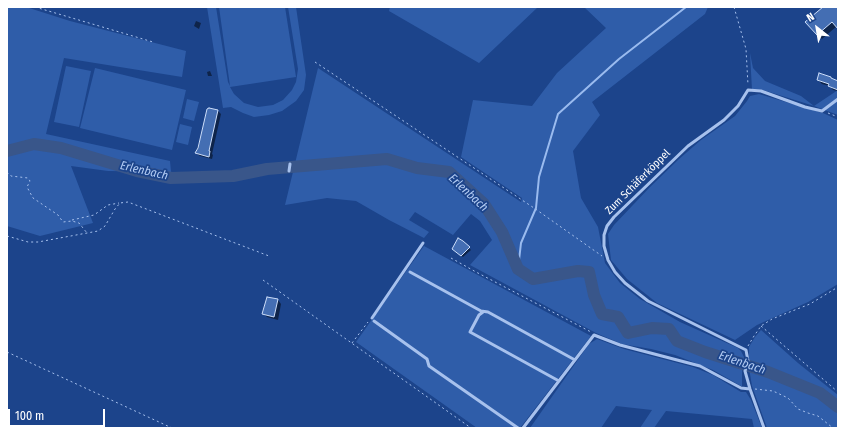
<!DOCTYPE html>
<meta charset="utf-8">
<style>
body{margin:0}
#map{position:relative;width:845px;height:435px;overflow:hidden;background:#1c448b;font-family:"Fira Sans Condensed",sans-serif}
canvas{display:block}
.frame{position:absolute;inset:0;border:8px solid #fff;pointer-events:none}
.north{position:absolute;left:797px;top:8px;width:40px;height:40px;-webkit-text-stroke:3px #1c448b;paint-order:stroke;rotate:329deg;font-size:11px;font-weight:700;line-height:16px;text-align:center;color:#fff}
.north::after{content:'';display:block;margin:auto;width:14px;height:18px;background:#fff;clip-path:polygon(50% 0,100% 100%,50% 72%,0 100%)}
.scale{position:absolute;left:8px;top:409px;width:97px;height:18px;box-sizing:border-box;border:2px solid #fff;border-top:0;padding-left:5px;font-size:12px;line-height:14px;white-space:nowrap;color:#fff;-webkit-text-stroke:3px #1c448b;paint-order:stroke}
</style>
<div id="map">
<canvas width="845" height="435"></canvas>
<div class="frame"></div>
<div class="north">N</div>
<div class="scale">100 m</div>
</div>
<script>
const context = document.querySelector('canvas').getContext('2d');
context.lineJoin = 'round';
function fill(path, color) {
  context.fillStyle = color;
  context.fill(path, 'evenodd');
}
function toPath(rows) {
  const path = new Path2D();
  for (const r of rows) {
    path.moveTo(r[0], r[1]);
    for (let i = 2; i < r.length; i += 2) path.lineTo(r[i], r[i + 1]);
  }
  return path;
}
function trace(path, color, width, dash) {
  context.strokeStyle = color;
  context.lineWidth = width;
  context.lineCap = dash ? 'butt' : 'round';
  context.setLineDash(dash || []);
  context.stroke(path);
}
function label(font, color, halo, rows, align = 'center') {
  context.font = font + ' "Fira Sans Condensed",sans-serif';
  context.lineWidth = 3.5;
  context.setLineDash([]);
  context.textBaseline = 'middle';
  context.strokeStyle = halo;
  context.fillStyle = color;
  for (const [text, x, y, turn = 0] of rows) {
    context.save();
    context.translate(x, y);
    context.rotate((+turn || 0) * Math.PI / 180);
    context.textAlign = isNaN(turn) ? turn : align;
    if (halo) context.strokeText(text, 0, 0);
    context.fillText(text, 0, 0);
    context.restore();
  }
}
fill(toPath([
 [7,7,26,7,70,21,186,51,182,77,64,58,46,134,170,161,171,172,108,171,71,166,93,223,40,236,7,226],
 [207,7,216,7,228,82,230,86,219,7,285,7,296,77,230,87,234,94,244,103,258,107,273,105,283,100,292,90,296,82,298,69,288,7,296,7,306,75,304,90,296,101,282,111,269,115,254,117,243,113,231,107,223,108],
 [390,7,538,7,479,63,389,11],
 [584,7,708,7,705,14,592,102,600,115,573,151,581,198,598,227,605,263,620,283,640,299,680,322,738,348,741,351,744,357,742,371,742,386,741,386,713,370,675,355,651,349,622,344,596,333,470,265,492,240,480,221,471,214,453,235,415,212,409,220,429,232,424,238,389,220,356,201,327,198,285,205,318,68,521,202,522,198,461,157,473,100,532,106,557,73,606,28],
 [750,53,753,68,765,81,801,96,814,106,838,90,838,115,814,106,763,90,752,90],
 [66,66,91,71,79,127,54,122],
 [95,68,186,90,172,150,80,128],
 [759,94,823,113,838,120,838,284,808,302,757,325,735,340,657,303,627,279,611,260,608,234,614,225,650,187,679,159,701,140,735,116,747,101,750,96],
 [187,99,199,102,194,121,183,118],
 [180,124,192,127,188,145,176,142],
 [424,246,591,336,520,428,477,428,356,342],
 [761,330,798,363,838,395,838,428,767,428,752,386,749,368,749,347,755,337],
 [597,339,624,349,693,367,713,375,741,392,746,392,751,400,762,428,754,428,752,419,666,411,654,428,640,428,652,410,616,406,601,428,530,428,589,344]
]), '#2f5da9');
fill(toPath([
 [825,7,838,7,838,28,837,26,822,39,817,34],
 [196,21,201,23,199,29,194,26],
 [210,71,212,76,208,76,207,72],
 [831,77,834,80,838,82,838,91,833,90,830,86,822,84,818,80],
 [209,109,218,111,221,114,212,154,213,155,212,159,200,156,196,153],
 [462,241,471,250,463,257,455,251],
 [267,298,278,300,281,304,278,320,267,317,263,313]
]), '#0007');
trace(toPath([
 [518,269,521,243,536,208,539,177,558,114,619,59,686,7]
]), '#9abbef', 2);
trace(toPath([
 [7,151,34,144,61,148,137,171,171,178,233,176,267,169,387,159,417,168,449,172,484,204,502,232,518,269,533,279,578,271,589,272,594,295,602,314,618,317,628,333,652,328,669,329,677,341,705,352,768,372,820,393,838,407]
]), '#39568a', 12);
const building = toPath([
 [823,7,838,7,838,29,832,22,817,35,805,22,823,7],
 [819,73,831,77,831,78,838,81,838,90,828,86,829,84,817,80,819,73],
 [209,108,218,110,209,151,210,151,209,157,195,153,198,148,207,109,209,108],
 [458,238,463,241,470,247,461,256,452,249,458,238],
 [267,297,278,299,274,317,262,314,267,297]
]);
fill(building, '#446eb3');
trace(building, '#ccddf9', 1);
trace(toPath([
 [35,7,153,42],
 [734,7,746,49,748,85],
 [315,62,534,208,602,256],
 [828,113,838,117],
 [7,172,11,176,28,178,30,181,27,187,33,198,58,215,63,222,72,221,79,223,87,233],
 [72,220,94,215,108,205,119,203],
 [7,236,28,242,38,242,98,231,105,226,115,209,120,203,128,202,269,256],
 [451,258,476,272,591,332],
 [263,280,471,428],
 [761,326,838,392],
 [352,343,368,322],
 [748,346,754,336,761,326,772,319,810,304,838,287],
 [7,352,172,428],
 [755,389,773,391,788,398,798,409,808,413,818,416,833,428]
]), '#a7c1ed', 1, [2, 3]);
trace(toPath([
 [289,171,290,164],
 [410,272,481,311,488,312,575,360],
 [483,312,479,315,470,332,559,381],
 [372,318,423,243],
 [374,321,427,359,429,366,518,428],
 [523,428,594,335,620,345,700,366,741,388,750,389],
 [764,428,750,389,745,371,748,361,746,350,648,301,625,283,615,272,608,260,604,246,604,235,607,226,614,217,688,146,724,120,738,106,748,90,761,91,805,107,822,111,838,99]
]), '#a7c1ed', 3);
label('11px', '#fff', '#1c448b', [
 ["Zum Schäferköppel",638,182,-45]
]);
label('italic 12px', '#b3ccf4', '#1c448b', [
 ["Erlenbach",144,171,13],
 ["Erlenbach",468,193,43],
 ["Erlenbach",742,363,19]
]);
</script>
